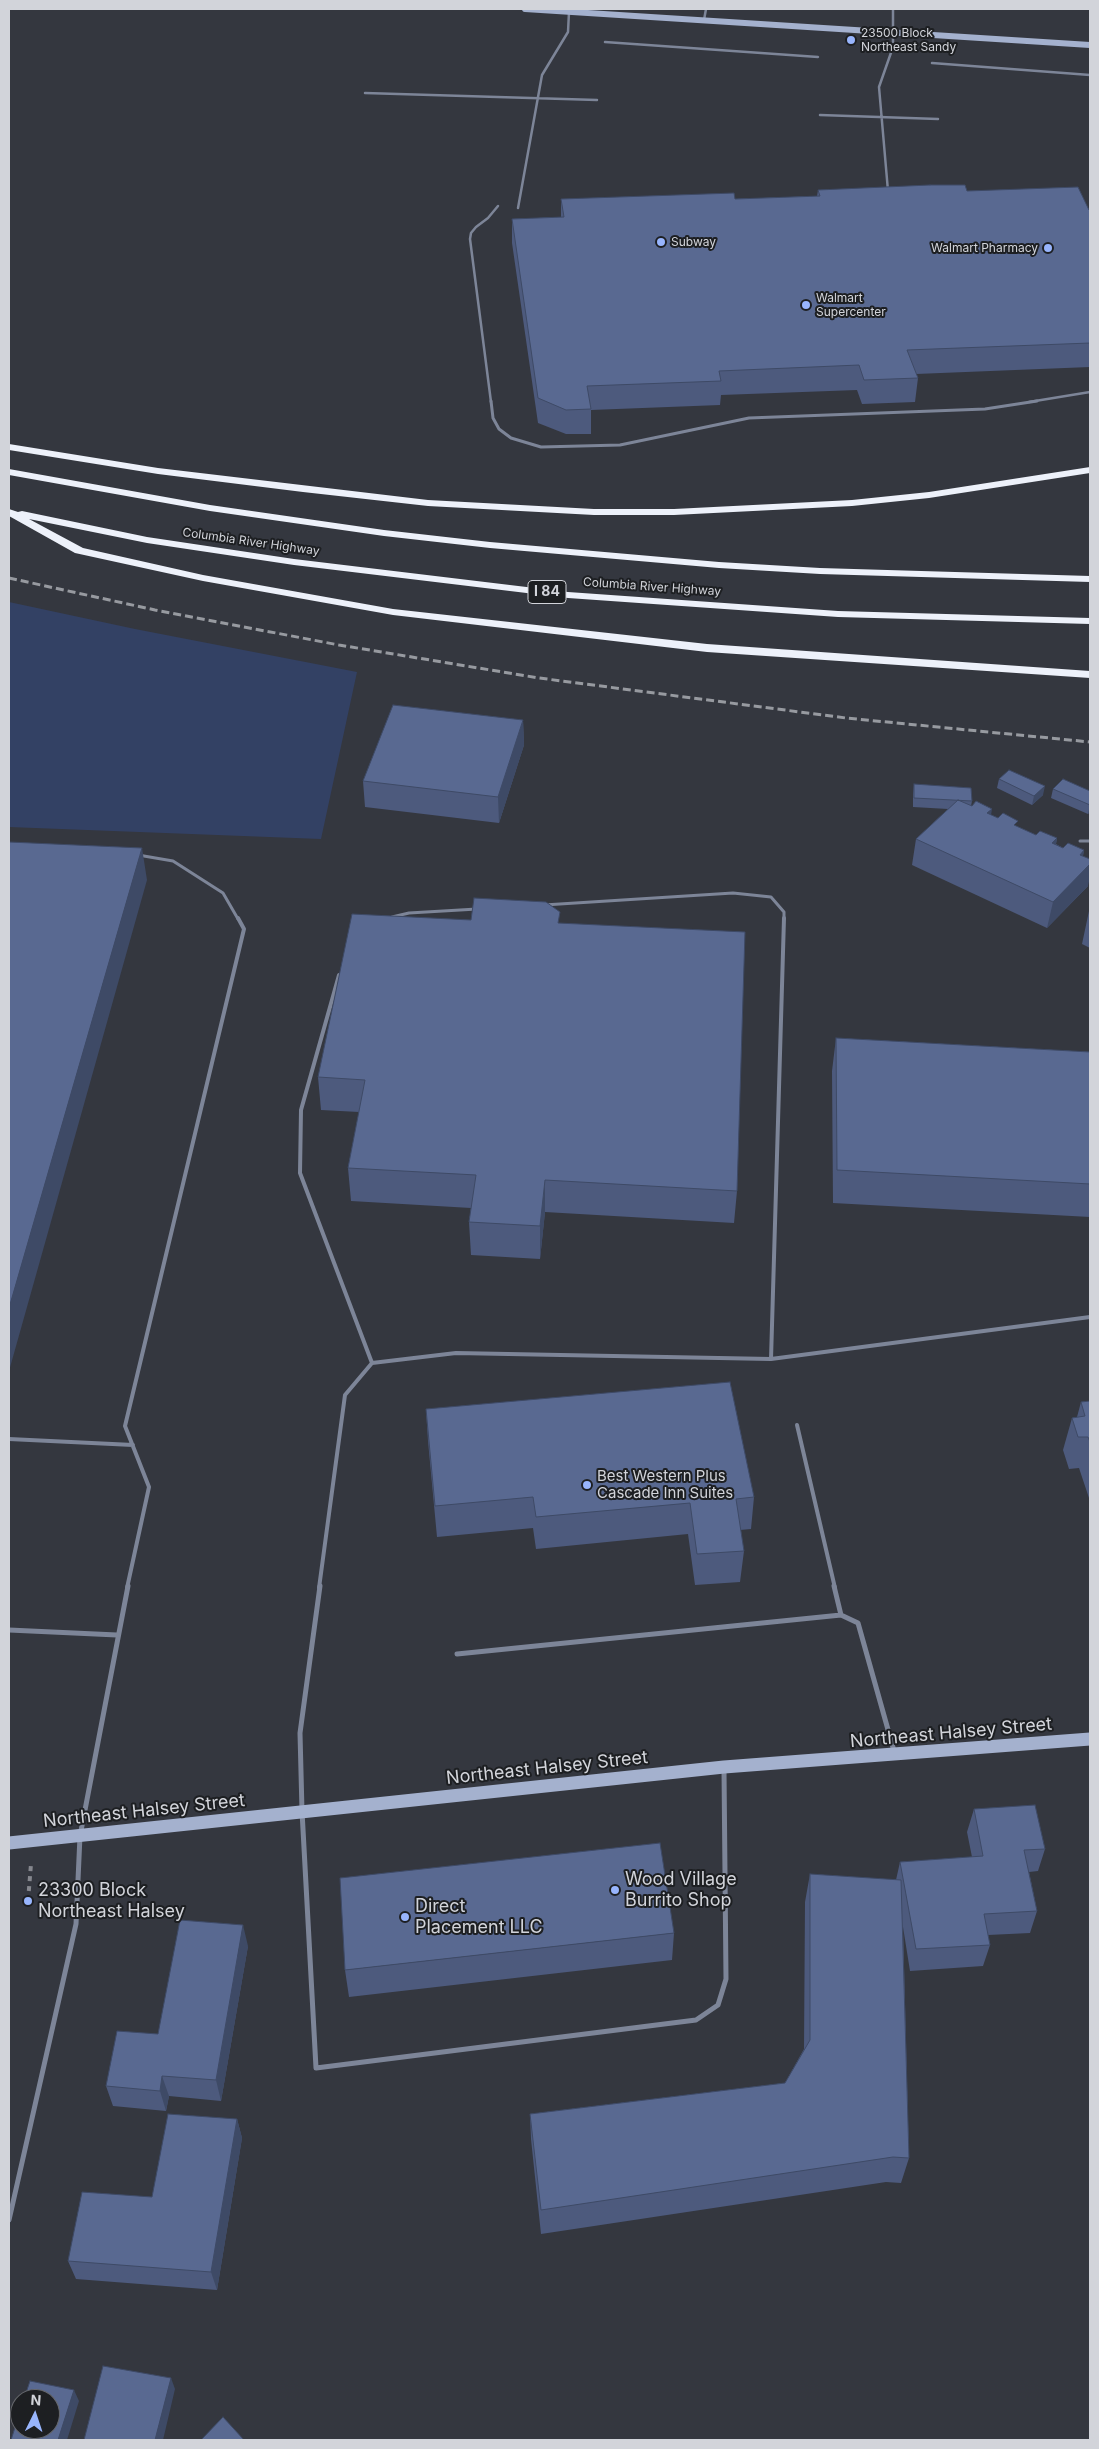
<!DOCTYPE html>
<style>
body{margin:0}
#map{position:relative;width:1099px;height:2449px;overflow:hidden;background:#34373f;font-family:Inter,sans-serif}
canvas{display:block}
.frame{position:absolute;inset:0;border:10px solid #d2d4da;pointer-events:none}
.north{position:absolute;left:10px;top:2389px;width:50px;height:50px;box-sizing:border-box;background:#1d1f22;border:1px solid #65676c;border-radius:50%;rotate:4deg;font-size:14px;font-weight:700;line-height:20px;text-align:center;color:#d2d4da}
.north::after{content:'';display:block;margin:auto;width:18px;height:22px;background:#98b5fd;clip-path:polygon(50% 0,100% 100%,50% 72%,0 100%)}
</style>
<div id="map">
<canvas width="1099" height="2449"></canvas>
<div class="frame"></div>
<div class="north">N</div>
</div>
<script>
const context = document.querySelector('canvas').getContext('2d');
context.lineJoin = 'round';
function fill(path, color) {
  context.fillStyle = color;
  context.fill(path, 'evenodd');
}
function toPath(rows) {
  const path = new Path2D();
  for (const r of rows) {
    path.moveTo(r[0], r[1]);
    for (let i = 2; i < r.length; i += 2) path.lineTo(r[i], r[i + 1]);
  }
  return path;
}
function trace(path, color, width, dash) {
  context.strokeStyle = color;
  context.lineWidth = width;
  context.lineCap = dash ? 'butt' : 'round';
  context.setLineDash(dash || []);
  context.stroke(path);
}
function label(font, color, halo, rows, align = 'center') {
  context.font = font + ' Inter,sans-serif';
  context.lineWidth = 4;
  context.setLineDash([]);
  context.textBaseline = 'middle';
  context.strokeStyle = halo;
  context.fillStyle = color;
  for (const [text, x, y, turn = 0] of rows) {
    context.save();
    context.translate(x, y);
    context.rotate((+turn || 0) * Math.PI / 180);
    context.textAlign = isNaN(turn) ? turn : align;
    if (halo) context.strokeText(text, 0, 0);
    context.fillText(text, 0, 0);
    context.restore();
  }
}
fill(toPath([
 [9,602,135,629,357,672,321,839,9,827]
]), '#334164');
trace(toPath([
 [28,1901,31,1864]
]), '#85878e', 4, [5, 5]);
trace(toPath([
 [704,20,706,9],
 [605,42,818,57],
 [932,63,1090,75],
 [365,93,597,100],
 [820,115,938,119],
 [888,191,879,87,893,47,893,9],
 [518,208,542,75,568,32,569,12],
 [491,402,470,239,471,233,476,227,488,218,498,206],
 [1029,402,1090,392]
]), '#7d8598', 2.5);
trace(toPath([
 [491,401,493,418,499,429,511,438,541,447,620,445,749,418,985,409,1037,401],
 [1080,841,1090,841],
 [138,855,173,861,223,893,238,919],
 [544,905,733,893,771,897,784,912,784,919],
 [392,917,409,913,477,909]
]), '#7d8598', 3);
trace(toPath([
 [339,975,301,1110,300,1173,372,1363],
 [771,1359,784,918],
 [797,1425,835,1588],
 [9,1439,133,1445],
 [127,1588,149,1487,125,1426,244,929,238,918],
 [319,1588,345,1395,372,1363,456,1353,771,1359,1090,1317]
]), '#7d8598', 4);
trace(toPath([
 [320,1586,300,1733,302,1811,316,2068,696,2020,718,2005,726,1979,724,1770],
 [834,1586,841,1615],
 [9,1630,117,1635],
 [457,1654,841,1615,858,1623,894,1751],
 [9,2220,76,1924,80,1836,128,1586]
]), '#7d8598', 5);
trace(toPath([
 [525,9,1090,45]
]), '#a4b1ce', 6);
trace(toPath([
 [9,1843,724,1767,1090,1739]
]), '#a4b1ce', 13);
fill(toPath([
 [9,444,158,468,428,500,594,509,674,509,852,500,929,492,1090,467,1090,473,929,498,852,506,674,515,594,515,428,506,303,492,158,474,9,450,9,444],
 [9,469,210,505,384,530,490,542,719,562,820,568,1090,576,1090,582,820,574,719,568,490,548,384,536,210,511,9,475,9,469],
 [9,509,18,512,22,511,147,537,294,559,568,592,838,611,1090,618,1090,624,838,617,568,598,294,565,147,543,29,519,83,548,203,575,393,609,707,644,1090,671,1090,678,707,652,393,615,203,581,75,553,9,516,9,509]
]), '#edf1fa');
trace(toPath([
 [9,578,155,610,339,645,539,678,846,718,1090,742]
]), '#979aa0', 3, [8, 4]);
fill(toPath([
 [818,190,967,191,1090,210,1090,367,916,374,918,378,915,402,862,404,857,390,721,395,720,405,591,410,591,434,566,434,538,423,512,243,512,219,561,217,561,199,735,199,817,196],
 [523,720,524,745,499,823,365,807,363,781],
 [999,779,1043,795,1032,805,997,788],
 [914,784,972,801,971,806,1036,835,1057,838,1056,844,1063,848,1084,850,1083,856,1088,886,1047,928,912,865,916,839,948,809,913,807,913,794],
 [1053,789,1090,791,1090,812,1088,814,1051,798],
 [1090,910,1090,948,1082,944,1089,911],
 [471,920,559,923,737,1191,734,1223,545,1212,540,1259,471,1255,469,1222,471,1208,351,1201,348,1168,359,1112,321,1110,318,1077],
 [836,1038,1090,1052,1090,1217,833,1203,832,1071],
 [1090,1401,1090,1501,1079,1468,1069,1469,1063,1450,1072,1418,1077,1417,1081,1402],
 [426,1409,754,1497,751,1529,740,1530,744,1551,740,1582,695,1585,688,1534,536,1549,533,1528,437,1537,428,1441],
 [974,1809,1045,1849,1038,1871,1029,1872,1037,1911,1030,1933,988,1935,990,1945,983,1966,910,1971,903,1927,909,2158,901,2183,886,2182,541,2234,531,2139,530,2114,785,2083,804,2049,805,1902,810,1874,896,1880,900,1862,972,1857,967,1832],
 [674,1933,672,1960,349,1997,345,1970],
 [248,1946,221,2101,169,2096,166,2111,113,2106,106,2086],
 [237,2119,242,2138,217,2290,76,2279,68,2261,152,2197]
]), '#4d5a7d');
fill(toPath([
 [523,720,524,745,499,823,498,797],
 [1045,786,1043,795,1032,805,1034,796],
 [1090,805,1090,812,1088,814],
 [992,809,988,834,987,813],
 [1057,838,1052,864,1052,843],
 [142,848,147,880,9,1371,9,1308],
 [1084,850,1079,875,1090,864,1090,877,1088,886,1047,928,1053,902,1080,855],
 [545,1180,545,1212,540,1259,540,1226],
 [243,1925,248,1946,221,2101,216,2080],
 [162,2076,169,2096,166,2111,160,2091],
 [237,2119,242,2138,217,2290,211,2272],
 [171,2378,175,2389,163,2440,155,2440],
 [74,2390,79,2401,67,2440,58,2440]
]), '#3e4a66');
const building = toPath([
 [930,185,965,185,967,191,1078,187,1089,210,1090,210,1090,343,907,350,918,378,864,380,859,365,719,371,721,381,587,386,591,409,566,410,538,398,512,219,564,217,561,199,734,193,735,199,820,196,818,190,930,185],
 [393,705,523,720,498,797,363,781,393,705],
 [1009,770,1045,786,1034,796,999,779,1009,770],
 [1063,779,1090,791,1090,805,1053,789,1063,779],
 [914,784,971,788,972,801,914,798,914,784],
 [958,800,972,806,976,801,992,809,987,813,998,818,1003,813,1018,821,1014,825,1036,835,1040,831,1057,838,1052,843,1063,848,1068,843,1084,850,1080,855,1090,859,1090,864,1053,902,916,839,958,800],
 [9,842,142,848,9,1308,9,842],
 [474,898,546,902,560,912,558,923,745,932,737,1191,545,1180,540,1226,469,1222,476,1175,348,1168,365,1080,318,1077,352,914,471,920,474,898],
 [836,1038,1090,1052,1090,1184,837,1170,836,1038],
 [730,1382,754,1497,736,1499,744,1551,697,1554,690,1503,536,1517,533,1497,435,1506,426,1409,730,1382],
 [1090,1401,1090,1442,1088,1437,1078,1437,1072,1418,1085,1416,1081,1402,1090,1401],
 [1035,1805,1045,1849,1024,1850,1037,1911,984,1914,990,1945,916,1949,900,1862,983,1856,974,1809,1035,1805],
 [660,1843,674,1933,345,1970,340,1878,660,1843],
 [810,1874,901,1880,909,2158,893,2157,541,2210,530,2114,785,2083,810,2040,810,1874],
 [180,1920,243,1925,216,2080,162,2076,160,2091,106,2086,117,2031,158,2034,180,1920],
 [168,2114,237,2119,211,2272,68,2261,82,2192,152,2197,168,2114],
 [103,2366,171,2378,155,2440,84,2440,103,2366],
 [30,2381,74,2390,58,2440,11,2440,20,2412,20,2429,50,2429,50,2399,24,2399,30,2381],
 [223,2417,244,2440,201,2440,223,2417]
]);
fill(building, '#596991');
trace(building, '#3e4a66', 1);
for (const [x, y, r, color] of [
 [851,40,5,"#98b5fd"],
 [661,242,5,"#98b5fd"],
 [1048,248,5,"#98b5fd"],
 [806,305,5,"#98b5fd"],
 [587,1485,5,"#98b5fd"],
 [615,1890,5,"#98b5fd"],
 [28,1901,5,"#98b5fd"],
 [405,1917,5,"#98b5fd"]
]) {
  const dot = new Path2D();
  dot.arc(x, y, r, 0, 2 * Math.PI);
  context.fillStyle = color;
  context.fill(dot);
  trace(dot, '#1d1f22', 2);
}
label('12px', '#d2d4da', '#1d1f22', [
 ["23500 Block",861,33],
 ["Northeast Sandy",861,47],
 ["Subway",671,242],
 ["Walmart Pharmacy",1038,248,"right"],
 ["Walmart",816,298],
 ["Supercenter",816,312]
], 'left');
label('12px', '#d2d4da', '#1d1f22', [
 ["Columbia River Highway",251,542,8],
 ["Columbia River Highway",652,587,4]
]);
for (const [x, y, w] of [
 [547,592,38]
]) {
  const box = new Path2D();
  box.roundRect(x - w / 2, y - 11.5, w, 23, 4);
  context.fillStyle = '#1d1f22';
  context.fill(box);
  trace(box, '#d2d4da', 1);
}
label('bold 14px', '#d2d4da', null, [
 ["I 84",547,592]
]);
label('15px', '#d2d4da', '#1d1f22', [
 ["Best Western Plus",597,1476],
 ["Cascade Inn Suites",597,1493]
], 'left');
label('18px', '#d2d4da', '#1d1f22', [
 ["Northeast Halsey Street",951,1733,-5],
 ["Northeast Halsey Street",547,1768,-6],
 ["Northeast Halsey Street",144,1811,-6]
]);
label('18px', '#d2d4da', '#1d1f22', [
 ["Wood Village",625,1880],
 ["Burrito Shop",625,1901],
 ["23300 Block",38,1891],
 ["Northeast Halsey",38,1912],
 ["Direct",415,1907],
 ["Placement LLC",415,1928]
], 'left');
</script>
